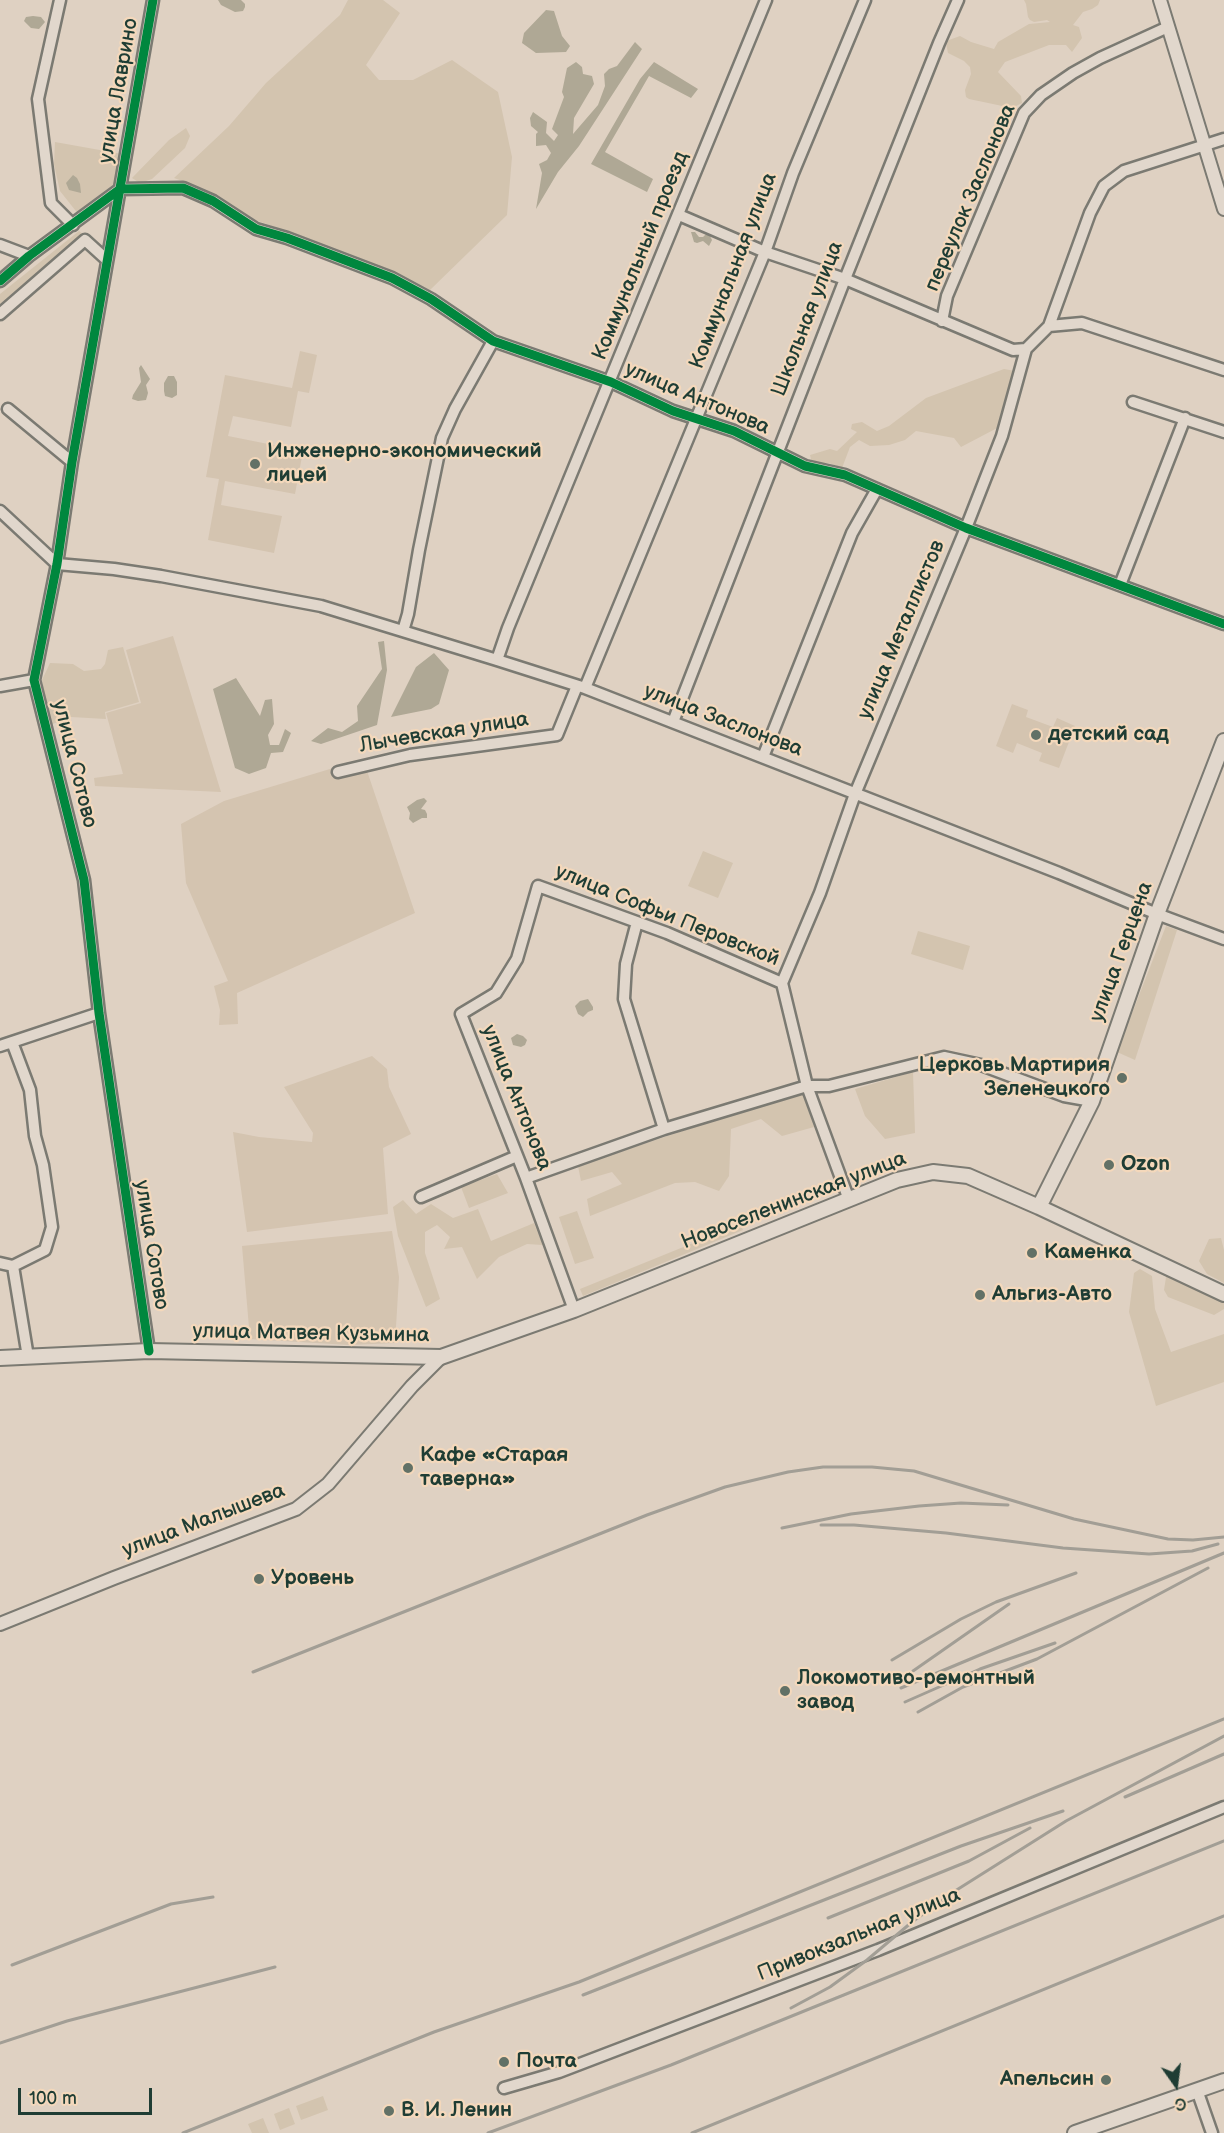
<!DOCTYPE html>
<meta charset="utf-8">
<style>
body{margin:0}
#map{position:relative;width:1224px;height:2133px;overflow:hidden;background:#dfd1c2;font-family:"Balsamiq Sans",sans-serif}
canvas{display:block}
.north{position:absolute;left:1146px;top:2055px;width:60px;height:60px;-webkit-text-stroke:4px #f4d8bb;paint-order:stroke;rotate:166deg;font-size:16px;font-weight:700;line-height:24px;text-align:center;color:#1f3d34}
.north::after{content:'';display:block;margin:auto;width:21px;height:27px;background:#1f3d34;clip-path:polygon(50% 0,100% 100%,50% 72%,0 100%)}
.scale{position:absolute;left:18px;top:2088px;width:134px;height:27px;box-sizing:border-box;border:3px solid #1f3d34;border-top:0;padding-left:8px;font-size:18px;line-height:21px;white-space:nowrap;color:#1f3d34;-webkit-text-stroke:4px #f4d8bb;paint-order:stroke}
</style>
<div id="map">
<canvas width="1224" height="2133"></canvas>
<div class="north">С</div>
<div class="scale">100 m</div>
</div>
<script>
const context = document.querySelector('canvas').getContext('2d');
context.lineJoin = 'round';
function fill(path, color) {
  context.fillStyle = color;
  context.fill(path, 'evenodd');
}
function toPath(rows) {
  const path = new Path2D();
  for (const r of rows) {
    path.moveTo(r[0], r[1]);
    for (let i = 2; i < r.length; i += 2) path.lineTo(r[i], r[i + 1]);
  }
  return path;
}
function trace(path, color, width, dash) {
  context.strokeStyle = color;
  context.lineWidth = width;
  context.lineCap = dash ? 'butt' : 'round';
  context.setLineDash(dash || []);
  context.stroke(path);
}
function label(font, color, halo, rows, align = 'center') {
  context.font = font + ' "Balsamiq Sans",sans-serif';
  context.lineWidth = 4.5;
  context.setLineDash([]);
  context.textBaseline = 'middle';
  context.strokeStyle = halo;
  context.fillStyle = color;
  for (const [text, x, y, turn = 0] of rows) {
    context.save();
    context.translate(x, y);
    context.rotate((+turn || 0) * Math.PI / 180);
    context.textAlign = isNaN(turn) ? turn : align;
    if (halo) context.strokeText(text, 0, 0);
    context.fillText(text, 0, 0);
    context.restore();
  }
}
fill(toPath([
 [300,351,317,355,309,393,298,391,291,427,233,416,228,436,303,451,295,494,225,481,221,505,282,516,274,553,208,540,219,479,206,477,225,375,292,388],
 [173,636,221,792,95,786,94,778,123,774,106,713,141,703,126,650],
 [1012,704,1028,710,1026,717,1053,727,1057,718,1075,726,1059,768,1039,761,1042,753,1017,743,1013,753,996,746],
 [363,759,415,913,237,993,238,1024,219,1025,220,1010,214,986,228,981,186,883,181,824,224,801],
 [372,1056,387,1069,389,1087,411,1134,383,1148,388,1214,247,1232,233,1132,259,1137,312,1142,313,1133,284,1087],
 [392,1231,399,1277,395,1343,349,1345,250,1339,242,1246]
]), '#d4c4b0');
fill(toPath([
 [348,0,383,0,400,13,366,65,379,80,413,80,452,60,498,92,512,157,507,215,430,290,312,240,255,220,191,184,174,178,229,126,266,83,340,15],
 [1024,0,1100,0,1098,5,1092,9,1083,12,1073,25,1079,27,1082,38,1072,52,1066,45,1049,45,1005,62,998,72,1021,96,1022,103,1012,108,969,99,966,97,965,90,971,74,970,67,964,61,948,53,946,43,949,40,960,36,971,42,994,49,998,42,1029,24,1050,22,1047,20,1034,22,1030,20,1028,17,1026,4],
 [186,128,190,136,185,148,152,179,140,183,132,178,169,140],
 [55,142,122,154,116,187,79,215,60,191,54,164],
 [79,231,85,236,0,309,0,294],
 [1004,369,1015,371,1004,406,1001,426,961,447,954,438,916,431,905,440,889,445,870,446,859,440,850,447,842,468,829,463,812,463,810,455,830,449,837,451,857,432,851,429,852,424,862,422,877,431,889,426,926,398],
 [123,647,139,702,105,712,106,719,71,717,50,725,42,680,50,663,73,664,84,671,101,669,105,664,108,650],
 [703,851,733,863,718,898,688,886],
 [1166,926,1177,930,1135,1060,1117,1052],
 [918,931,970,946,963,970,911,954],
 [913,1072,915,1133,885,1139,865,1116,855,1089],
 [802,1091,814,1127,782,1136,761,1119,731,1129,729,1176,719,1191,695,1182,675,1183,590,1216,587,1199,622,1184,612,1172,581,1181,578,1166],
 [497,1174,508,1193,469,1208,461,1187],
 [403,1200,416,1214,431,1204,453,1218,478,1209,491,1241,534,1223,543,1245,527,1244,499,1257,477,1279,462,1247,444,1249,450,1237,437,1225,425,1232,425,1253,440,1299,426,1307,398,1236,393,1207],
 [577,1211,594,1258,575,1264,559,1217],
 [740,1224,743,1230,583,1296,580,1289],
 [1221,1238,1224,1250,1224,1283,1207,1274,1199,1261,1209,1239],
 [1140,1269,1152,1276,1155,1309,1171,1352,1224,1334,1224,1382,1156,1406,1129,1312,1134,1273],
 [1167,1271,1224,1297,1224,1309,1214,1315,1168,1297,1164,1290],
 [323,2096,328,2110,301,2120,296,2106],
 [289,2108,295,2124,280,2130,274,2114],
 [263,2118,269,2133,252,2133,248,2124]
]), '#d3c4af');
fill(toPath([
 [218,0,241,0,245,4,245,7,243,11,235,12,221,5],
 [546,10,554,11,562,36,570,46,566,52,536,53,522,43,524,33],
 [33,16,41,17,45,22,39,29,31,28,24,21,26,17],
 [635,42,642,49,579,146,558,172,536,209,542,173,539,164,547,160,551,153,546,145,536,146,536,134,538,132,531,126,530,118,533,112,547,122,546,133,554,141,558,135,552,129,564,97,562,92,567,68,576,62,582,67,583,74,592,76,594,84,574,118,573,134,598,105,605,86,604,74,609,69,617,66],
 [654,62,698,89,691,98,649,76,605,152,653,179,647,192,591,164,640,79],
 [73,175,77,178,80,184,81,193,69,190,66,183],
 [691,232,695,232,699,237,703,237,708,232,712,240,709,246,703,241,697,243,694,242],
 [141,365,150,379,146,385,148,393,146,400,138,401,132,399,133,395,141,382,139,368],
 [168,376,174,376,177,382,177,395,172,398,165,396,164,391,164,383],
 [384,641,387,670,377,725,321,744,311,741,328,728,342,732,358,721,357,706,382,669,378,642],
 [434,653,449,670,439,704,431,709,391,717,416,667],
 [236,678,260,716,265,700,272,699,274,724,268,735,270,745,279,745,285,729,291,733,283,752,271,753,266,768,249,774,235,768,213,689],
 [424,798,427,801,421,809,425,810,427,814,427,818,422,818,413,823,409,819,410,813,407,807,417,800],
 [588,999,593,1007,593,1010,588,1012,583,1017,578,1014,575,1006,580,1001],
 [517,1034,523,1036,527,1040,525,1045,521,1047,513,1045,511,1038]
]), '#afa895');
const minor = toPath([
 [60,0,38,99,51,203,73,225],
 [679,215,765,252,845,279,1013,350,1026,349],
 [0,245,29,256],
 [0,281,29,256,120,189,183,188,213,201,256,229,287,238,392,278,431,299,493,341,611,382,673,411,734,431,805,466,845,475,966,528,1224,624],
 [0,314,85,240,107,260],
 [942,321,947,296,1024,113,1041,95,1073,73,1100,58,1168,27],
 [1049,326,1082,323,1224,370],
 [1133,402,1224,432],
 [8,409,72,462],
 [0,511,57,564,114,569,161,576,321,606,497,660,585,688,1059,873,1157,914,1224,939],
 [1120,585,1185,418],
 [403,631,408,614,419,550,442,438,455,409,493,341],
 [497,660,508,628,766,0],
 [0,686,34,680],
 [585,688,765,252,793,173,865,0],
 [673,722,845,279,939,43,958,0],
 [763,757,852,533,877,489],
 [338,772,410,755,557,735,577,686],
 [637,922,626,964,624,999,664,1129],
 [12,1042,30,1090,35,1136,43,1165,52,1227,45,1250,13,1266,28,1357],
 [0,1046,99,1013],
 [526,1178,664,1129,807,1086,829,1086,944,1057,981,1065,1064,1096,1092,1101],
 [421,1197,517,1156],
 [849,1200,807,1086,782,983,820,893,855,794,966,528,1002,436,1026,349,1049,326,1090,213,1104,186,1124,171,1224,139],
 [0,1263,13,1266],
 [574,1310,526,1178,461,1014,496,993,517,959,538,886,667,933,782,983],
 [149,1351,99,1013,84,880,34,680,57,564,72,462,153,0],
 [504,2088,559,2072,878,1950,1224,1807],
 [1197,2090,1212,2133]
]);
const tertiary = toPath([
 [1160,0,1224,209],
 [0,1624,114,1578,296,1509,328,1484,412,1386,441,1357]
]);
const secondary = toPath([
 [1039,1207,1092,1101,1157,914,1224,741],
 [0,1358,149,1351,441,1357,574,1310,897,1180,933,1172,968,1176,1039,1207,1224,1294],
 [1075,2133,1224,2081]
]);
trace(minor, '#7b7a72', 15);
trace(tertiary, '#7b7a72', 16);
trace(secondary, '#7b7a72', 18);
trace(minor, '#e1d7cc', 10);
trace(tertiary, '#e1d7cc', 12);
trace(secondary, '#e1d7cc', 14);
trace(toPath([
 [821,1525,854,1525,946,1533,1063,1548,1149,1554,1192,1551,1218,1544],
 [782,1528,851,1514,919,1506,961,1503,1008,1505],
 [892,1660,961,1619,996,1602,1076,1573],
 [913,1671,1009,1604],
 [253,1672,647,1515,725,1487,788,1472,823,1467,872,1467,914,1471,1074,1519,1168,1539,1193,1540,1224,1537],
 [901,1688,1224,1553],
 [905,1702,980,1669,1055,1643],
 [918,1712,963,1687,1037,1659,1208,1568],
 [1125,1797,1224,1754],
 [828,1918,969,1861,1030,1828],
 [12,1965,171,1904,213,1897],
 [583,1995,961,1846,1063,1811],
 [791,2008,830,1987,867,1960,912,1922,955,1891,1066,1821,1224,1736],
 [0,2043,67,2021,275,1967],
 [183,2133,434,2032,579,1982,1224,1719],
 [488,2133,671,2065,1224,1841],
 [692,2133,1224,1916]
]), '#a29e95', 3);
trace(toPath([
 [0,281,29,256,120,189,183,188,213,201,256,229,287,238,392,278,431,299,493,341,611,382,673,411,734,431,805,466,845,475,966,528,1224,624],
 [149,1351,99,1013,84,880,34,680,57,564,72,462,153,0]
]), '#00873e', 9);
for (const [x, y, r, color] of [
 [255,464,6,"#627166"],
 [1036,735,6,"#627166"],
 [1122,1078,6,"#627166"],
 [1109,1165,6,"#627166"],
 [1032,1253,6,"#627166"],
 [980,1295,6,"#627166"],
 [408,1468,6,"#627166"],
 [259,1579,6,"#627166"],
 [785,1691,6,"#627166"],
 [504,2062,6,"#627166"],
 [1106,2080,6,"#627166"],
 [389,2111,6,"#627166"]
]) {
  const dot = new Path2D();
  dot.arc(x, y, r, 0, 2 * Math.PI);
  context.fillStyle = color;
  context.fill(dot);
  trace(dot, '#f4d8bb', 2);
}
label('21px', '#1f3d34', '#f4d8bb', [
 ["улица Лаврино",119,91,-80],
 ["переулок Заслонова",971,198,-67],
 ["Коммунальный проезд",641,256,-68],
 ["Коммунальная улица",734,271,-69],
 ["Школьная улица",808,319,-69],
 ["улица Антонова",697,399,23],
 ["улица Металлистов",902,630,-67],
 ["улица Заслонова",723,721,21],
 ["Лычевская улица",444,733,-9],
 ["улица Сотово",74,764,76],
 ["улица Софьи Перовской",667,916,22],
 ["улица Герцена",1122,952,-70],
 ["улица Антонова",516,1098,68],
 ["Новоселенинская улица",794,1201,-21],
 ["улица Сотово",151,1245,81],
 ["улица Матвея Кузьмина",311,1334,1],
 ["улица Малышева",204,1521,-21],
 ["Привокзальная улица",859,1935,-22]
]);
label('bold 21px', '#1f3d34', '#f4d8bb', [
 ["Инженерно-экономический",267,452],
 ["лицей",267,476],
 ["детский сад",1048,735],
 ["Церковь Мартирия",1110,1066,"right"],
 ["Зеленецкого",1110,1090,"right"],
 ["Ozon",1121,1165],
 ["Каменка",1044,1253],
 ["Альгиз-Авто",992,1295],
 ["Кафе «Старая",420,1456],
 ["таверна»",420,1480],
 ["Уровень",271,1579],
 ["Локомотиво-ремонтный",797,1679],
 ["завод",797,1703],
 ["Почта",516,2062],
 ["Апельсин",1094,2080,"right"],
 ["В. И. Ленин",401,2111]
], 'left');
</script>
